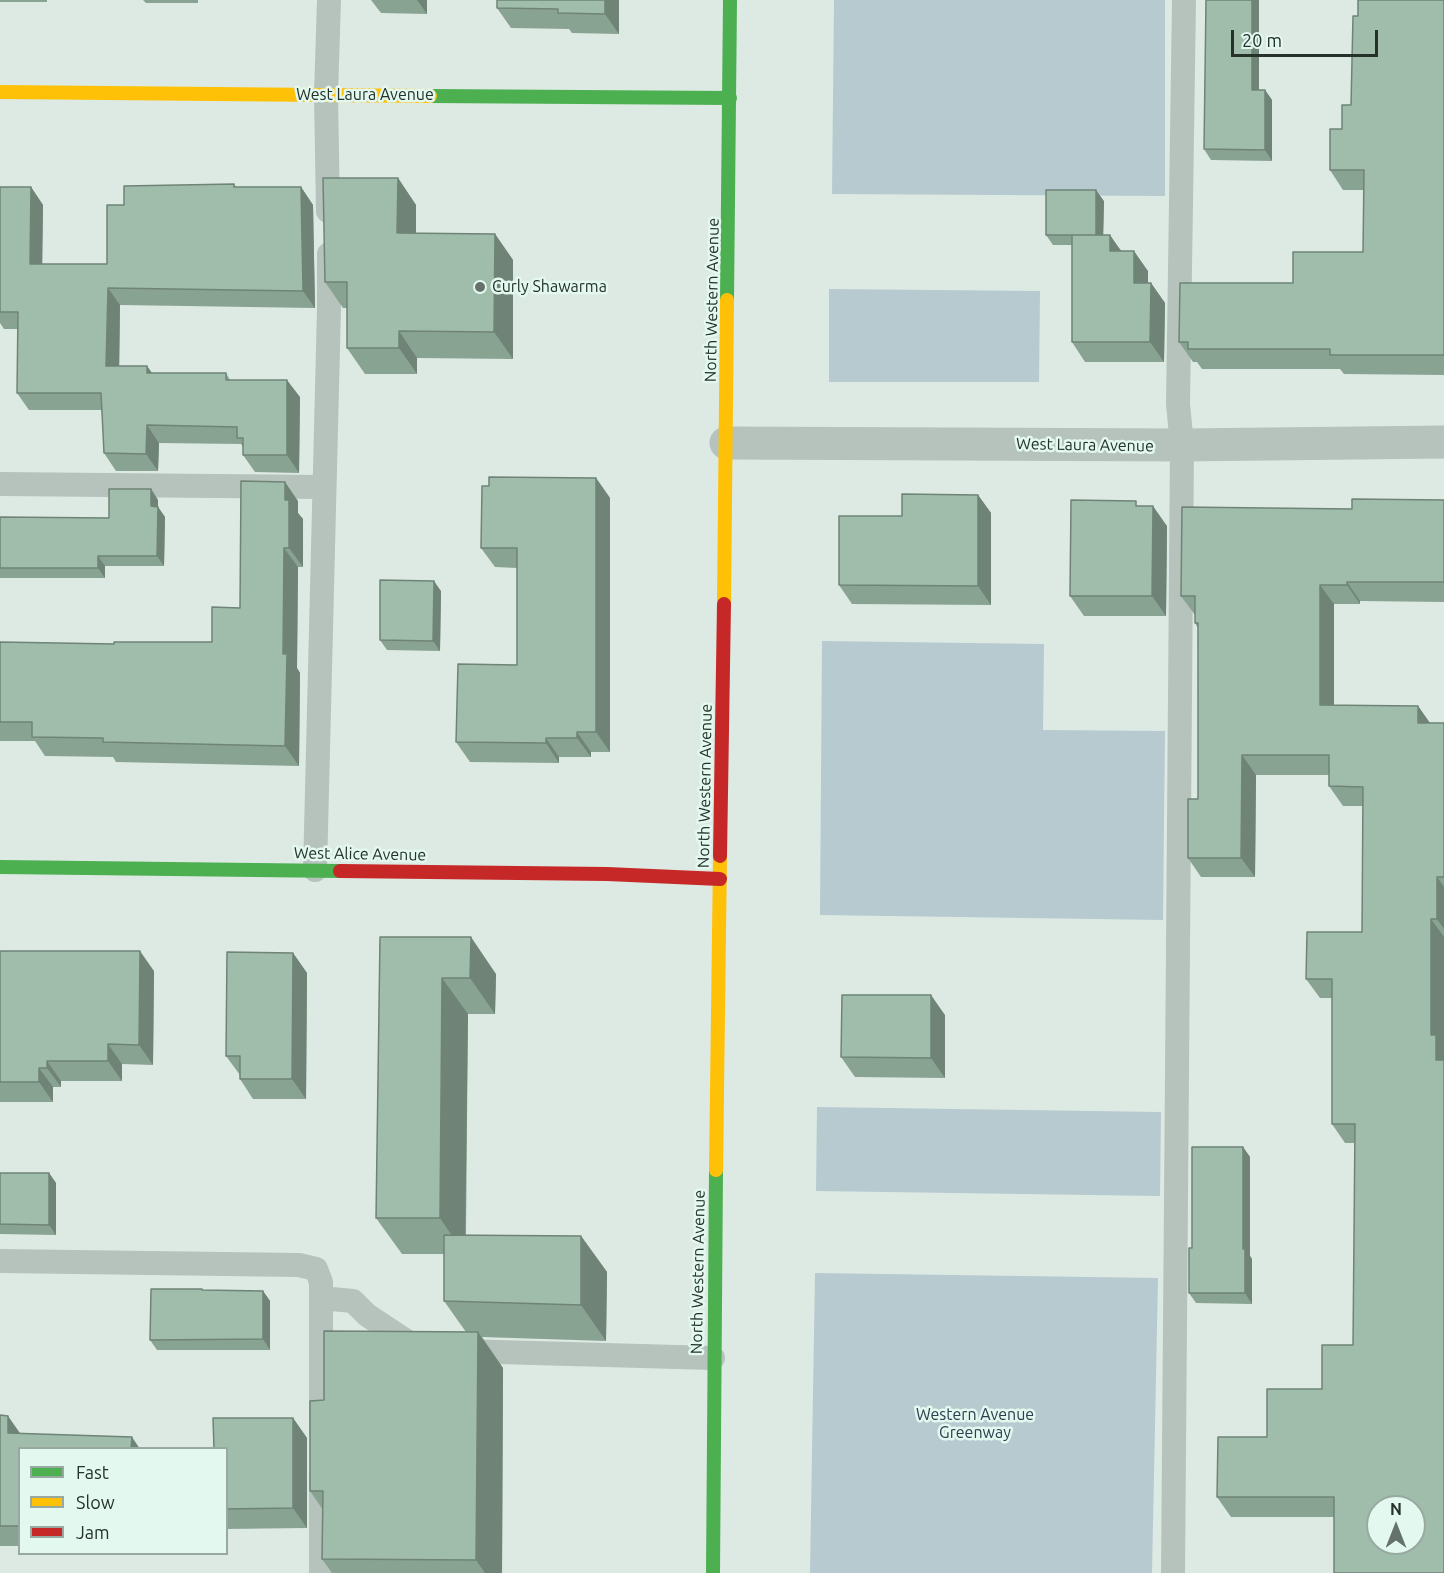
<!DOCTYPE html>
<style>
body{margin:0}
#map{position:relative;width:1444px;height:1573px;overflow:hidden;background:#ddeae4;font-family:Ubuntu,sans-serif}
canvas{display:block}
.legend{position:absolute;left:18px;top:1447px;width:210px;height:108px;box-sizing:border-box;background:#e3f8ef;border:2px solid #97a9a0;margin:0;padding:8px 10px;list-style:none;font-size:18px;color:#25322a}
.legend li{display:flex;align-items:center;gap:12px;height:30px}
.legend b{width:30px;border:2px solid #97a9a0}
.north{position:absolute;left:1366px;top:1495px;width:60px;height:60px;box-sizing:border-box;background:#e3f8ef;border:2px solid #97a9a0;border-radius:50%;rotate:0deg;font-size:16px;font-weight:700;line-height:24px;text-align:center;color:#25322a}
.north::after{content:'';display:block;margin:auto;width:21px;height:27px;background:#65726b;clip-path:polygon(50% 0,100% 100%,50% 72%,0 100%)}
.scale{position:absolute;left:1231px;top:30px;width:147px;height:27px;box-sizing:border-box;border:3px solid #25322a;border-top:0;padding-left:8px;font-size:18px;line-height:21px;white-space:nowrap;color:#25322a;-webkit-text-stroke:4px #e3f8ef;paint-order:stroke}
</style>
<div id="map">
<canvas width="1444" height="1573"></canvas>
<ul class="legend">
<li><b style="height:8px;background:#4caf50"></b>Fast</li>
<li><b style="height:8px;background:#ffc107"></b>Slow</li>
<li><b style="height:8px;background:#c62828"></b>Jam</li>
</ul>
<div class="north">N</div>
<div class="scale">20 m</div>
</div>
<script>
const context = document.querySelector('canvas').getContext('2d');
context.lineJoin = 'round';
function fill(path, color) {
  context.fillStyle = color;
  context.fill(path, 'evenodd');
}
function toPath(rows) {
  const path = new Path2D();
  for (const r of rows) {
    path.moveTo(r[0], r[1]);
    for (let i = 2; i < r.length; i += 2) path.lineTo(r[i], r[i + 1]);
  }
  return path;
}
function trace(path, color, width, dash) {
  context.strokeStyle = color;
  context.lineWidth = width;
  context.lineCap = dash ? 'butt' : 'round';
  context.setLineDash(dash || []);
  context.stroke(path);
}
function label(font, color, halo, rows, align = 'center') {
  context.font = font + ' Ubuntu,sans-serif';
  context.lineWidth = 5;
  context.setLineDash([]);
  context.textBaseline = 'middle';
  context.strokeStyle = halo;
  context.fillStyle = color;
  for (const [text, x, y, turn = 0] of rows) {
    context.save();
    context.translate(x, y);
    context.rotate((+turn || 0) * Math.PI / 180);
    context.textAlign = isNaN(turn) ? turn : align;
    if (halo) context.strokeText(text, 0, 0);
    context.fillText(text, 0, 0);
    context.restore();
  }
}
fill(toPath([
 [834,0,1165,0,1165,196,832,194],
 [829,289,1040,291,1039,382,829,382],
 [822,641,1044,644,1043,730,1165,731,1163,920,820,915],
 [817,1107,1161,1112,1160,1196,816,1191],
 [815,1273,1158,1278,1152,1573,810,1573]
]), '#b7cacf');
trace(toPath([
 [328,211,326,95,329,0],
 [0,484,324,487],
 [315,870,329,308,329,254],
 [0,1261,299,1265,316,1269,321,1282,321,1432],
 [321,1298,353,1301,367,1315,417,1348],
 [461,1351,713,1358],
 [321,1476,321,1573],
 [1173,1573,1182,445,1178,404,1184,0]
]), '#b6c2bc', 24);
trace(toPath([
 [726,443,1182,445,1444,442]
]), '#b6c2bc', 33);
trace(toPath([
 [430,96,730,98],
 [727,300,730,0],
 [0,867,340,871],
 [713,1573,716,1170]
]), '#4caf50', 14);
trace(toPath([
 [0,92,430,96],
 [724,604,727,300],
 [716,1170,720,856]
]), '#ffc107', 14);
trace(toPath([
 [720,856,724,604],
 [340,871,607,874,720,879]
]), '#c62828', 14);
fill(toPath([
 [0,0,47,0,47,2,0,2],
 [143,0,198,0,198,3,146,3],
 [371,0,427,0,427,14,381,13],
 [619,0,619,34,572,33,569,29,511,28,497,8],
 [1259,0,1259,90,1265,90,1272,100,1272,161,1211,160,1204,149],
 [1444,0,1444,375,1344,374,1340,369,1202,369,1197,362,1193,362,1179,342,1293,283,1363,252,1363,190,1343,190,1330,170,1342,129,1351,105,1358,16],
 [398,178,416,205,416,233,495,234,513,260,513,359,417,358,417,374,365,374,347,348,347,308,343,308,325,282],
 [234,184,236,187,301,187,313,205,315,308,120,305,119,366,147,366,152,373,226,373,230,380,300,397,299,473,255,472,243,455,243,447,241,444,159,443,158,471,116,471,104,453,102,410,29,410,17,393,18,329,4,329,0,323,0,187,31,187,43,205,42,264,107,264,124,205],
 [1104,201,1103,235,1122,251,1148,271,1148,283,1151,283,1165,303,1164,362,1085,362,1072,342,1072,245,1053,245,1046,235],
 [596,478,610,498,610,752,591,752,591,757,559,757,559,763,470,762,456,742,517,665,517,568,495,567,481,548,489,486],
 [151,489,158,500,158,507,165,517,164,566,105,566,105,578,0,578,0,517,109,518],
 [978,495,991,513,991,605,852,604,839,585,902,516],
 [1444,500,1444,602,1360,601,1360,604,1334,604,1334,705,1418,706,1430,723,1444,723,1444,1573,1334,1517,1231,1517,1217,1497,1267,1437,1322,1389,1353,1345,1355,1143,1345,1143,1332,1124,1332,998,1320,998,1306,979,1362,932,1363,806,1343,806,1329,786,1329,775,1256,775,1255,877,1201,877,1188,858,1198,799,1198,628,1195,623,1195,615,1181,596,1352,509],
 [298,501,298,513,303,519,303,567,298,567,297,668,300,673,299,766,116,762,113,757,45,756,35,741,0,741,0,642,114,644,212,642,240,608],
 [1140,506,1167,526,1166,616,1084,616,1070,596],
 [441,591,440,651,387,650,380,640],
 [380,937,496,974,495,1014,468,1014,466,1235,581,1236,607,1272,606,1341,482,1337,503,1368,502,1573,332,1573,322,1559,323,1510,310,1491,324,1400,466,1332,444,1301,444,1254,402,1254,376,1218],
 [0,951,154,971,153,1065,122,1064,122,1081,61,1081,61,1087,53,1087,53,1102,0,1102],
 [293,953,307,973,306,1099,253,1099,240,1079,240,1075,226,1056],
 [945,1015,945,1078,855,1077,841,1057],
 [1243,1147,1250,1157,1250,1256,1252,1259,1252,1304,1196,1303,1189,1293,1192,1248],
 [0,1173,49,1173,56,1183,56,1235,0,1234],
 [263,1291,270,1301,270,1350,157,1350,150,1340],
 [0,1415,20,1449,20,1546,0,1546],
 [293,1418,307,1438,307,1528,226,1529,226,1449]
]), '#89a392');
fill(toPath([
 [417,0,427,0,427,14],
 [605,0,619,0,619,34,605,14],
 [1252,0,1259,0,1259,100,1252,90],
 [1265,90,1272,100,1272,161,1265,150],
 [398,178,416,205,416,259,397,233],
 [31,187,43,205,42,281,30,264],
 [301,187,313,205,315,308,303,291],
 [1096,190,1104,201,1103,246,1096,235],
 [495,234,513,260,513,359,494,332],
 [1110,235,1124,255,1110,251],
 [1134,251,1148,271,1148,303,1134,283],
 [1151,283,1165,303,1164,362,1150,342],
 [108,288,120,305,119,383,106,366],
 [399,331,417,358,417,374,399,348],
 [147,366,159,383,147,373],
 [287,380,300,397,299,473,287,455],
 [147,425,159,443,158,471,146,454],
 [596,478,610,498,610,752,596,732],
 [285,482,298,501,298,513,303,519,303,567,289,548,285,500],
 [151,489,158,500,158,507,165,517,164,566,157,556,151,506],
 [978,495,991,513,991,605,978,586],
 [1153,506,1167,526,1166,616,1152,596],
 [284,548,298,567,297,668,300,673,299,766,285,746,283,654],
 [98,556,105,566,105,578,98,568],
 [434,581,441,591,440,651,433,641],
 [1347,582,1360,601,1360,604,1347,585],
 [1320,585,1334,604,1334,725,1320,705],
 [1418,706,1432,726,1418,723],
 [577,732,591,752,591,757,577,738],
 [546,738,559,757,559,763,546,743],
 [1242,755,1256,775,1255,877,1241,858],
 [1437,877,1444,887,1444,929,1437,919],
 [1431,919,1444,937,1444,1072,1436,1060,1431,1035],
 [471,937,496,974,495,1014,470,978],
 [140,951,154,971,153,1065,139,1045],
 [293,953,307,973,306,1099,292,1079],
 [442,978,468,1014,465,1255,440,1218],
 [931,995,945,1015,945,1078,931,1058],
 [108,1044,122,1064,122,1081,108,1061],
 [47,1061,61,1081,61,1087,47,1068],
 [39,1068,53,1087,53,1102,39,1082],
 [1243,1147,1250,1157,1250,1256,1252,1259,1252,1304,1245,1293,1243,1249],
 [49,1173,56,1183,56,1235,49,1225],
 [581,1236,607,1272,606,1341,581,1305],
 [263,1291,270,1301,270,1350,263,1339],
 [478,1332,503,1368,502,1573,485,1573,476,1560],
 [8,1416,22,1436,8,1433],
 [293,1418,307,1438,307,1528,293,1508],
 [132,1437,140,1449,131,1449]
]), '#6f8477');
const building = toPath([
 [497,0,605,0,605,14,558,13,558,9,497,8,497,0],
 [1206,0,1252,0,1252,90,1265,90,1265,150,1204,149,1206,0],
 [1358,0,1444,0,1444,355,1330,355,1330,349,1188,349,1188,342,1179,342,1180,283,1293,283,1293,252,1363,252,1364,170,1330,170,1330,129,1342,129,1342,105,1351,105,1353,16,1358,16,1358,0],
 [323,178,398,178,397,233,495,234,494,332,399,331,399,348,347,348,347,282,325,282,323,178],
 [234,184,234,187,301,187,303,291,108,288,106,366,147,366,147,373,226,373,226,380,287,380,287,455,243,455,243,438,237,438,237,427,147,425,146,454,104,453,101,393,17,393,18,312,0,312,0,187,31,187,30,264,107,264,107,205,124,205,124,186,234,184],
 [1046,190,1096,190,1096,235,1046,235,1046,190],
 [1072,235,1110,235,1110,251,1134,251,1134,283,1151,283,1150,342,1072,342,1072,235],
 [489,477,596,478,596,732,577,732,577,738,546,738,546,743,456,742,458,664,517,665,517,548,481,548,482,486,489,486,489,477],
 [241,481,285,482,285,500,289,500,289,548,284,548,283,654,287,654,285,746,103,742,103,738,32,737,32,722,0,722,0,642,114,644,114,642,212,642,212,607,240,608,241,481],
 [109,489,151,489,151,506,158,507,157,556,98,556,98,568,0,568,0,517,109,518,109,489],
 [902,494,978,495,978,586,839,585,839,516,902,516,902,494],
 [1352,499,1444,500,1444,582,1347,582,1347,585,1320,585,1320,705,1418,706,1418,723,1444,723,1444,877,1437,877,1437,919,1431,919,1431,1035,1436,1035,1436,1060,1444,1060,1444,1573,1334,1573,1334,1497,1217,1497,1218,1437,1267,1437,1267,1389,1322,1389,1322,1345,1353,1345,1355,1124,1332,1124,1332,979,1306,979,1307,932,1362,932,1363,787,1329,786,1329,755,1242,755,1241,858,1188,858,1188,799,1198,799,1198,623,1195,623,1195,596,1181,596,1182,507,1352,509,1352,499],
 [1378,1507,1414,1507,1414,1543,1378,1543,1378,1507],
 [1071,500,1136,501,1136,506,1153,506,1152,596,1070,596,1071,500],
 [380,580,434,581,433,641,380,640,380,580],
 [380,937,471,937,470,978,442,978,440,1218,376,1218,380,937],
 [0,951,140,951,139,1045,108,1044,108,1061,47,1061,47,1068,39,1068,39,1082,0,1082,0,951],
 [227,952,293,953,292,1079,240,1079,240,1056,226,1056,227,952],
 [842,995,931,995,931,1058,841,1057,842,995],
 [1192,1147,1243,1147,1243,1249,1245,1249,1245,1293,1189,1293,1189,1248,1192,1248,1192,1147],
 [0,1173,49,1173,49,1225,0,1224,0,1173],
 [444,1235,581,1236,581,1305,444,1301,444,1235],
 [151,1289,202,1289,202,1290,263,1291,263,1339,150,1340,151,1289],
 [324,1331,478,1332,476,1560,322,1559,323,1491,310,1491,310,1401,324,1400,324,1331],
 [0,1415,8,1416,8,1433,132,1437,131,1449,20,1449,20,1526,0,1526,0,1415],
 [213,1418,293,1418,293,1508,226,1509,226,1449,214,1449,213,1418]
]);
fill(building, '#9fbdaa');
trace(building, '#6f8477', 1.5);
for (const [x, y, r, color] of [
 [480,287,6,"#65726b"]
]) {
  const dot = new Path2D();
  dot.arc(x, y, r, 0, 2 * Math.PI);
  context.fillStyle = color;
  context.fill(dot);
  trace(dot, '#e3f8ef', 2);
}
label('16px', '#25322a', '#e3f8ef', [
 ["West Laura Avenue",365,95],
 ["North Western Avenue",712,300,-89],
 ["West Laura Avenue",1085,445,1],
 ["North Western Avenue",705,786,-89],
 ["West Alice Avenue",360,854,1],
 ["North Western Avenue",698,1272,-89]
]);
label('16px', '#25322a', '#e3f8ef', [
 ["Curly Shawarma",492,287]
], 'left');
label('16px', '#2a4050', '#e3f8ef', [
 ["Western Avenue",975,1415],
 ["Greenway",975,1433]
]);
</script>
